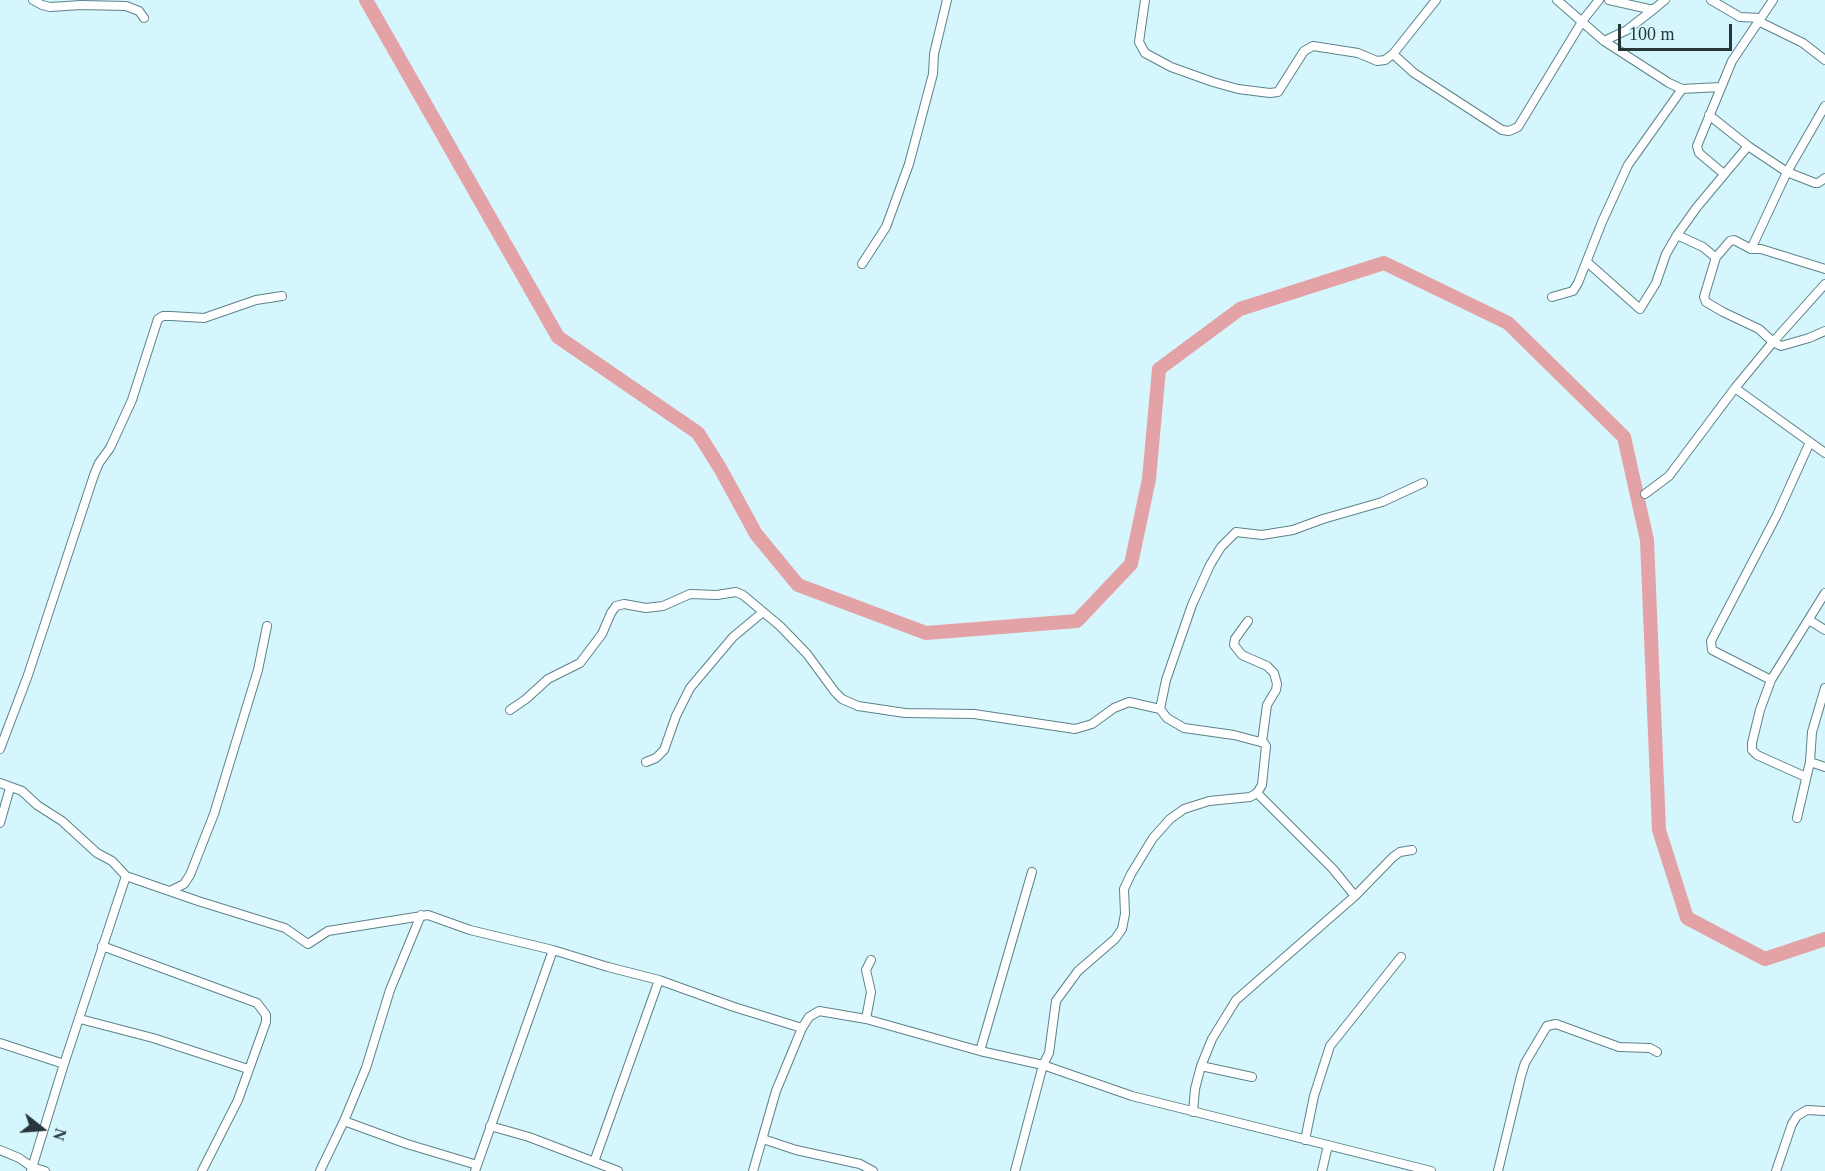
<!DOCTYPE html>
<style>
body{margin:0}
#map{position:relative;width:1825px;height:1171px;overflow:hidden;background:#d6f6fd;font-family:"Times New Roman",serif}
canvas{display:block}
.north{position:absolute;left:12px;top:1099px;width:60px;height:60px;-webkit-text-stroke:4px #d6f6fd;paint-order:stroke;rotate:107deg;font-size:16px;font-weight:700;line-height:24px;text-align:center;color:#263639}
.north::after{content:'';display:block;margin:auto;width:21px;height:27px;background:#263639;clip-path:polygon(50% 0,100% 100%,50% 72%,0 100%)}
.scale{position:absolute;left:1618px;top:24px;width:114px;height:27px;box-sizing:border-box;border:3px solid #263639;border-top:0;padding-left:8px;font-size:18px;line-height:21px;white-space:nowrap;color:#263639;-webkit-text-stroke:4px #d6f6fd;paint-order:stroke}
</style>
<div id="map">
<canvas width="1825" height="1171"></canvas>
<div class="north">N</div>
<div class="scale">100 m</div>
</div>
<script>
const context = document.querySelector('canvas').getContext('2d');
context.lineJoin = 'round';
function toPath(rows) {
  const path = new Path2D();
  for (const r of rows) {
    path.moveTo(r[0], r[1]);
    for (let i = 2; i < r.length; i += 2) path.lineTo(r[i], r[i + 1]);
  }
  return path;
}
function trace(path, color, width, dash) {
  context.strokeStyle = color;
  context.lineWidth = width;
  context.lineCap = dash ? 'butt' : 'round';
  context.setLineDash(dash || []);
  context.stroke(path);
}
trace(toPath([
 [366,0,558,337,698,433,720,468,756,534,798,585,926,633,1077,621,1131,564,1149,479,1159,369,1240,309,1384,263,1508,323,1624,437,1647,540,1659,830,1687,918,1765,959,1825,939]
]), '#e3a2a5', 14);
const minor = toPath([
 [33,0,42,5,50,7,81,5,126,6,139,11,144,18],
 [1145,0,1139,42,1145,53,1171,67,1213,82,1238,89,1270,93,1278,92,1304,51,1313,46,1358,53,1377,61,1385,60,1393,54,1436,0],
 [1557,0,1604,41,1669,83,1682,89,1720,87],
 [1609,0,1649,9,1654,9,1665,0],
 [1711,0,1740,17,1760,18],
 [1758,21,1803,43,1825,60],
 [1604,41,1627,30,1654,9],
 [1393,54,1414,73,1502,130,1509,131,1518,127,1583,20,1599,0],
 [1709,115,1748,146,1787,172,1815,183,1818,183,1825,178],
 [1724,174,1699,153,1697,146,1732,61,1773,0],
 [1677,235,1703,247,1715,257,1718,255,1730,241,1734,240,1751,249,1761,249,1825,269],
 [1751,249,1787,172,1825,106],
 [1716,257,1704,297,1706,302,1723,312,1759,329,1773,342,1781,346,1809,338,1825,331],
 [1587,262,1640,309,1656,283,1666,254,1677,235,1697,207,1748,146],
 [862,264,886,227,909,164,933,74,934,54,947,0],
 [1552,297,1573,291,1578,283,1602,222,1628,165,1682,89],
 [1735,388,1825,453],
 [1645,494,1669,476,1735,388,1773,342,1825,284],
 [1809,620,1825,630],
 [1248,621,1235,639,1234,645,1242,655,1267,666,1274,673,1277,684,1276,690,1267,705,1262,742],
 [1771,680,1712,650,1711,641,1777,515,1810,442],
 [510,710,526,699,548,679,580,663,602,634,611,613,616,606,624,604,646,608,663,606,690,594,717,595,736,592,743,595,780,626,807,654,835,692,842,699,858,706,905,713,974,714,1075,729,1092,724,1114,708,1129,702,1160,709],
 [0,749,28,675,94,475,99,463,110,448,132,400,158,319,163,316,171,316,204,318,256,300,282,296],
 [646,762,656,758,664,750,676,716,690,688,733,637,763,612],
 [1810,762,1825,767],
 [1806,777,1757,755,1752,750,1752,743,1760,710,1771,680,1825,593],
 [0,783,22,791,37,805,62,821,97,853,112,861,126,876,198,901,285,928,308,944,328,931,428,915,470,930,553,950,608,967,659,980,734,1007,802,1028],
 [1257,793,1333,869,1355,896],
 [1797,818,1810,762,1812,732,1825,688],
 [0,823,10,788],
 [170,891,184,884,190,875,214,814,258,670,267,626],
 [102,946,257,1003,266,1015,266,1022,238,1100,202,1171],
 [80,1019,153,1038,248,1069],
 [866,1019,871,992,866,970,871,960],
 [0,1043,64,1064],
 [980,1051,1032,872],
 [1201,1066,1252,1077],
 [1193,1112,1195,1089,1201,1066,1212,1039,1236,1000,1355,896,1393,857,1400,852,1412,850],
 [344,1121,366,1068,390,990,421,915],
 [490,1126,529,1137,618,1171],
 [763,1139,796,1150,860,1164,873,1171],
 [1305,1140,1314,1096,1330,1046,1401,957],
 [0,1150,19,1158,32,1167,45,1171],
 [594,1162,659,980],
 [31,1171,64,1064,126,876],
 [320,1171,344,1121,407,1144,477,1165],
 [475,1171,553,950],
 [753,1171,776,1091,802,1028,809,1017,819,1011,866,1019,980,1051,1043,1065,1132,1096,1431,1171],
 [1015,1171,1043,1065,1049,1053,1056,1001,1078,971,1115,939,1122,929,1125,914,1124,889,1131,874,1153,838,1170,819,1184,809,1209,801,1250,797,1257,793,1262,785,1266,746,1264,743,1234,735,1184,728,1167,718,1160,709,1166,680,1192,605,1210,565,1221,547,1236,532,1262,535,1293,530,1323,519,1382,502,1423,483],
 [1322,1171,1328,1145],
 [1498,1171,1521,1076,1525,1063,1547,1026,1556,1024,1619,1047,1650,1048,1657,1052],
 [1776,1171,1792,1124,1797,1116,1807,1110,1825,1111]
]);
trace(minor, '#5c828a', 10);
trace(minor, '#fff', 8);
</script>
